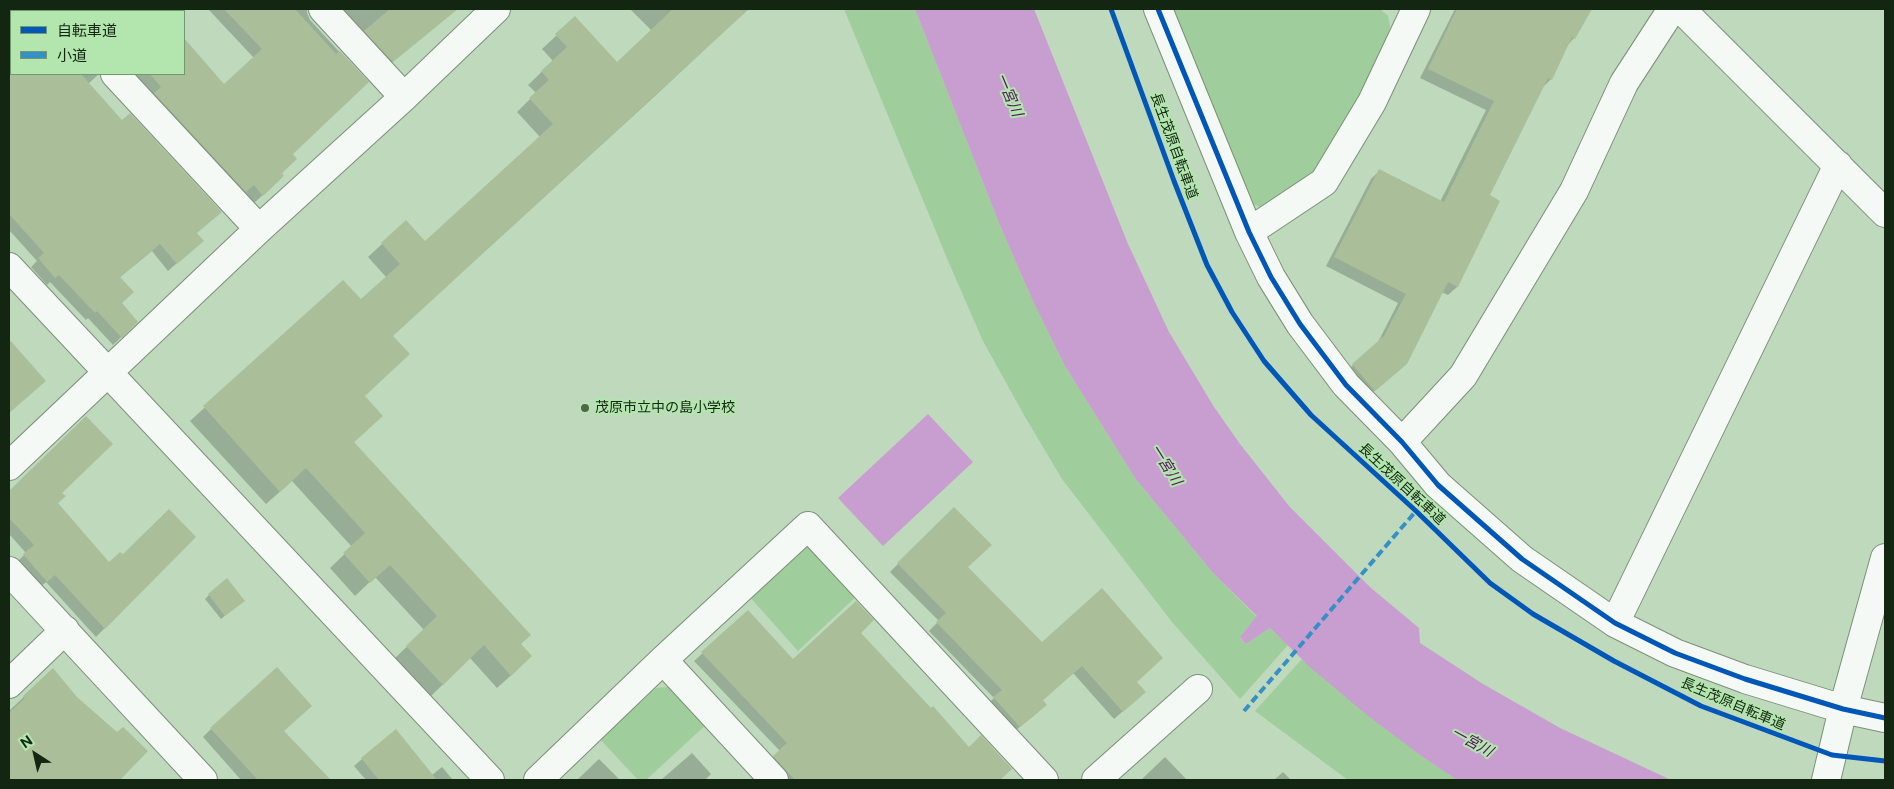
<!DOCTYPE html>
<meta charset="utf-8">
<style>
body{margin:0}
#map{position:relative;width:1894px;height:789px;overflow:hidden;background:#bed9bb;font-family:"Public Sans","Noto Sans JP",sans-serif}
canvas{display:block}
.frame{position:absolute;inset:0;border:10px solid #132611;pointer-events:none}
.legend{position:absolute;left:10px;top:10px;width:175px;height:65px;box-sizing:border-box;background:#b3e6ae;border:1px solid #73996f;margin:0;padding:6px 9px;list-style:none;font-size:15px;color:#132611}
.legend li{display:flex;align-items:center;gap:10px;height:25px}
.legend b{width:25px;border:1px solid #73996f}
.north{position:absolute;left:10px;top:729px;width:50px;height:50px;-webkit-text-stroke:4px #b3e6ae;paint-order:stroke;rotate:325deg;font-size:14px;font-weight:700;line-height:20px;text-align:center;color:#132611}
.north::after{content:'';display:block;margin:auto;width:18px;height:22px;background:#132611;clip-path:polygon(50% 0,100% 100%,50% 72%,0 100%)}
</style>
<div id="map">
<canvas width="1894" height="789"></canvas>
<div class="frame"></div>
<ul class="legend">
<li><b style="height:6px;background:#0057b8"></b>自転車道</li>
<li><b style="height:6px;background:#368fc7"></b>小道</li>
</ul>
<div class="north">N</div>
</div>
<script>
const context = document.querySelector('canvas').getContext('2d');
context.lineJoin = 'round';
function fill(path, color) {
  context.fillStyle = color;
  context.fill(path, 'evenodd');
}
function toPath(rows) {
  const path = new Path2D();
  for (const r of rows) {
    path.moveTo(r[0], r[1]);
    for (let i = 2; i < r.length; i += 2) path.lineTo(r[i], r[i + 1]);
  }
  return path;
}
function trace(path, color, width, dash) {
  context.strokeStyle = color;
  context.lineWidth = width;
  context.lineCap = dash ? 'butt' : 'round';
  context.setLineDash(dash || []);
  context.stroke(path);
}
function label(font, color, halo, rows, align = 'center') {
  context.font = font + ' "Public Sans","Noto Sans JP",sans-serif';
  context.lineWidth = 4;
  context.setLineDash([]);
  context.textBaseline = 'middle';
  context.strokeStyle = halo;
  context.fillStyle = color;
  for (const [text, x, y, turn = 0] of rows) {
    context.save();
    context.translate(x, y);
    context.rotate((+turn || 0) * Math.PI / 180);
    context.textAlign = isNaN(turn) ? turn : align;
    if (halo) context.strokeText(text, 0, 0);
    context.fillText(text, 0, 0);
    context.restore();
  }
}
fill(toPath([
 [844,9,915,9,999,223,1032,299,1065,366,1135,478,1213,573,1257,617,1240,637,1246,644,1270,628,1288,645,1240,699,1172,622,1062,479,1024,415,983,341,949,263],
 [1170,9,1380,9,1388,16,1390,26,1389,36,1336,141,1319,168,1303,182,1260,207,1249,202],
 [803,546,821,548,861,592,798,651,749,596],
 [1302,659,1427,760,1457,780,1348,780,1255,711],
 [677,686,709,722,646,780,638,780,600,739,656,688]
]), '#9fcd9b');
fill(toPath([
 [915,9,1034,9,1128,244,1169,332,1214,407,1240,444,1289,506,1371,588,1419,628,1420,643,1483,684,1560,728,1671,780,1457,780,1427,760,1367,715,1311,668,1270,628,1246,644,1240,637,1257,616,1213,573,1135,478,1065,366,1032,299,999,223],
 [928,414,973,462,883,546,838,498]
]), '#c89dcf');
fill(toPath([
 [9,9,39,9,39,11,11,11,11,74,99,74,88,84,202,241,168,271,152,251,119,278,121,303,137,322,113,345,88,318,86,320,50,282,47,285,31,267,37,261,9,230],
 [60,9,186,9,184,11,62,11],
 [208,9,307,9,307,13,310,20,367,82,291,155,276,176,275,184,254,203,245,192,237,199,135,74,184,74,184,40,223,86,254,58],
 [329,9,453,9,454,10,384,69],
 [630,9,748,9,655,96,392,336,363,396,368,429,353,443,520,645,517,670,497,688,470,658,429,698,393,660,424,630,375,577,355,596,330,568,352,547,292,481,266,504,190,421,343,282,360,301,387,278,368,257,406,222,425,243,540,137,517,112,536,93,528,85,553,61,542,49,575,18,617,63,652,31],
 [1455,9,1520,9,1538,19,1543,9,1590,9,1574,38,1567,46,1551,79,1542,88,1489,196,1498,201,1457,287,1448,295,1441,292,1396,373,1365,399,1344,373,1377,344,1398,303,1326,266,1371,179,1380,170,1440,202,1486,110,1420,78],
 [9,341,44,381,9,413],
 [86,418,57,503,109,564,123,556,195,537,96,637,46,582,38,589,16,563,26,553,9,534,9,492],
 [954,508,967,568,1042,643,1135,682,1136,700,1114,719,1073,673,1042,701,1037,713,1011,734,986,706,994,698,929,631,939,621,890,572],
 [209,595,239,604,221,619,205,599],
 [748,612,793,661,859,633,969,749,1011,769,999,780,780,780,766,764,780,751,694,661],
 [52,670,76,698,117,734,147,751,118,780,44,780,9,736,9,711],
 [211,729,306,772,297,780,241,780,203,737],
 [692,753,711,774,705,780,661,780],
 [1165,757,1187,780,1141,780],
 [362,759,432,775,442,767,453,780,366,780,354,766],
 [599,759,620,780,577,780],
 [1283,772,1291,780,1274,780]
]), '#0003');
fill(toPath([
 [224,9,295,9,336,54,340,51,369,82,293,154,297,159,282,173,284,176,263,196,254,185,246,192,154,93,161,87,150,74,184,74,184,38,224,84,262,49],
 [390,9,458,9,393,62,364,31],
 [673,9,749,9,393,336,410,354,365,396,383,416,354,442,531,635,521,644,532,656,511,676,484,645,443,685,406,646,437,616,390,565,370,583,343,553,365,533,306,468,280,492,203,406,343,280,361,299,400,264,381,243,406,220,425,241,553,124,529,98,549,80,541,71,567,47,555,34,575,16,617,62],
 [1457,9,1592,9,1575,39,1572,37,1552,80,1548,78,1490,195,1500,201,1458,287,1448,282,1407,364,1375,391,1352,364,1384,336,1406,294,1334,257,1379,169,1444,202,1494,101,1428,69],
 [9,74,81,74,122,120,130,113,222,212,197,233,204,241,177,264,160,244,120,277,134,292,122,303,138,322,122,338,97,311,95,313,59,275,55,278,38,258,44,253,9,214],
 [9,339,46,381,9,413],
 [86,416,113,444,62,493,66,496,58,503,109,562,120,552,123,554,169,509,196,537,105,629,55,575,47,582,23,554,34,545,9,518,9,491],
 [954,507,992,545,968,567,1042,642,1102,588,1163,658,1137,682,1146,692,1123,712,1082,666,1043,700,1047,705,1020,727,993,697,1002,690,936,622,946,613,897,563],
 [227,578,245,601,225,616,208,594],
 [856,601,874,620,861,633,931,708,933,706,969,747,981,735,1012,769,1000,780,795,780,773,756,787,743,701,652,748,610,793,659],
 [277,667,312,706,284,731,331,780,258,780,210,728],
 [53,668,77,697,117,732,123,727,148,751,120,780,9,780,9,713,25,698,23,696],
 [396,729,437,780,379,780,361,758]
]), '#abbe9a');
const minor = toPath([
 [55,9,57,11],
 [323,9,404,97],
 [1158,9,1249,232,1271,277,1300,324,1346,385,1402,442,1438,485,1522,559,1615,623,1675,653,1745,679,1843,709,1885,718],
 [1681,9,1885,213],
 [115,74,259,229],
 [1249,232,1324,182,1372,102,1416,9],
 [9,267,490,780],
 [1402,442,1463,376,1574,191,1624,83,1672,9],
 [9,466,259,229,404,97,496,9],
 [9,571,203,780],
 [1615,623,1838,165],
 [663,660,774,780],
 [9,684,65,630],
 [538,780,663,660,808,526,1044,780],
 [1096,780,1198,689],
 [1826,780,1843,709,1885,558]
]);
trace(minor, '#7b9079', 30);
trace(minor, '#f5f9f5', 28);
trace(toPath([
 [1244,711,1416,511]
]), '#368fc7', 4, [8, 4]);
trace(toPath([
 [1111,9,1174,181,1207,265,1232,312,1264,361,1311,415,1416,511,1490,583,1533,614,1614,661,1701,706,1832,755,1885,761],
 [1158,9,1249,232,1271,277,1300,324,1346,385,1402,442,1438,485,1522,559,1615,623,1675,653,1745,679,1843,709,1885,718]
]), '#0057b8', 5);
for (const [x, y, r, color] of [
 [585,408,5,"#4f654c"]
]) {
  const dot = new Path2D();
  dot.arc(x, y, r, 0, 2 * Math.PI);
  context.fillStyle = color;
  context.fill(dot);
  trace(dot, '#b3e6ae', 2);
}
label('14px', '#132611', '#b3e6ae', [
 ["長生茂原自転車道",1174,146,70],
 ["長生茂原自転車道",1402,484,43],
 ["長生茂原自転車道",1733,704,23]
]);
label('14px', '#132611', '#b3e6ae', [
 ["茂原市立中の島小学校",595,408]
], 'left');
label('italic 15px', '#56115f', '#b3e6ae', [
 ["一宮川",1009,95,67],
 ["一宮川",1166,465,58],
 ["一宮川",1472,742,29]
]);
</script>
